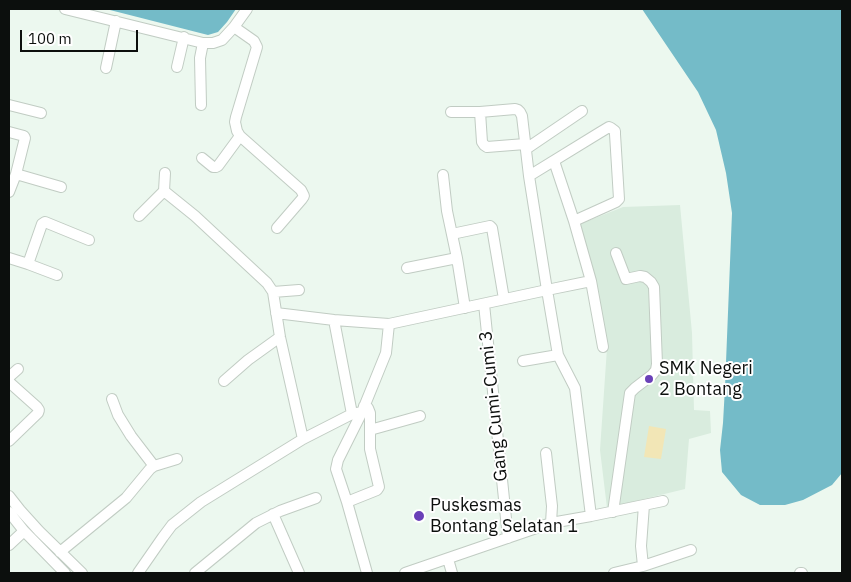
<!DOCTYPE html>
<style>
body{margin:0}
#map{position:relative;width:851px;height:582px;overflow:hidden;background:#ecf8ef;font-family:"IBM Plex Sans",sans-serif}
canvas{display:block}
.frame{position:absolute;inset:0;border:10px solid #0c0f0d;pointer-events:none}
.scale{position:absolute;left:20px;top:30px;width:118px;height:22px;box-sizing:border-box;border:2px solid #0c0f0d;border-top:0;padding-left:6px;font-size:15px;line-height:18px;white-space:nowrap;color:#0c0f0d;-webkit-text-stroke:4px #fff;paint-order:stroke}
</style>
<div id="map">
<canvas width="851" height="582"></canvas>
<div class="frame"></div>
<div class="scale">100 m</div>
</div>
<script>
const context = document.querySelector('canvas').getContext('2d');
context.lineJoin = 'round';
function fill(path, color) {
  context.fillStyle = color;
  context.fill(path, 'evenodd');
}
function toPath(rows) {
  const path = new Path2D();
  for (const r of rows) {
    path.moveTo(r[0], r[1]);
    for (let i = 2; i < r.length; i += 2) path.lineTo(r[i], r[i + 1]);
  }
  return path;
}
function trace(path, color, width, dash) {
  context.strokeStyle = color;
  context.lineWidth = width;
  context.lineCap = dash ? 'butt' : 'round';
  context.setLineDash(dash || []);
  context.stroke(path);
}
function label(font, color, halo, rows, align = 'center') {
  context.font = font + ' "IBM Plex Sans",sans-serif';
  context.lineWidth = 4;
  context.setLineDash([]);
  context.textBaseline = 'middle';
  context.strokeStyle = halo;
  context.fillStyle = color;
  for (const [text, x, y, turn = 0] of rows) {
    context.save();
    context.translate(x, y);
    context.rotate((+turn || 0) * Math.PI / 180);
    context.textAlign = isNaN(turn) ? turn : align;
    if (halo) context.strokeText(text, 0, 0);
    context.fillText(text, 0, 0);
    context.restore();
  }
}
fill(toPath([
 [680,205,692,333,694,410,710,411,711,433,689,439,685,489,607,508,600,450,607,348,580,224,623,207]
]), '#d9ecde');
fill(toPath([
 [649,426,666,429,661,459,644,457]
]), '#f2e6b6');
fill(toPath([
 [106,9,236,9,227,22,218,32,208,35],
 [642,9,842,9,842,473,832,485,803,500,785,505,760,505,741,495,722,472,720,450,723,423,725,387,732,213,726,173,716,130,698,92]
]), '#74bbc8');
const minor = toPath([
 [65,9,203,43,213,43,222,40,234,27,247,9],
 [234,27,254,41,257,47,236,117,235,122,237,131,240,136,301,190,304,196,302,199,277,228],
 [177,67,184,37],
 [106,68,116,21],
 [9,105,41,113],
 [201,105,200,58,203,43],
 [451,112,480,112,515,109,518,110,520,112,522,116,529,176],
 [480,112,482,142,484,145,487,147,525,144],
 [9,132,24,136,25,138,16,174,9,192],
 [526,149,582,111],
 [202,158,213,167,216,167,218,166,240,136],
 [554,161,574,221,591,281,603,347],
 [16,174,61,187],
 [443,175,447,211,457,258,465,308],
 [164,191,195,216,267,283,273,292,280,337,303,439],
 [139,216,164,191,165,173],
 [574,221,616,202,619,199,615,134,615,131,611,128,609,127,599,133,529,176,547,290,558,355,575,388,591,516],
 [452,234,490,226,492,228,504,299],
 [9,258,28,264,57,275],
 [28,264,42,224,45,222,89,240],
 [407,268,457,258],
 [273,292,299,290],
 [484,304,508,538],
 [276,313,334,320,389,324],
 [334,320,352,414],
 [523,361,558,355],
 [9,377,18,369],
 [224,381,248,360,280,337],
 [9,382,37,407,39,410,38,413,9,441],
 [112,399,118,415,131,436,154,466],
 [370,430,420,416],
 [546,453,552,506,551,523],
 [9,496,20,510,39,531,82,573],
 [347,502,377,490,379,487,370,449,370,413,368,408,364,406],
 [9,512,24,531,65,573],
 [613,512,630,393,635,388,652,375,656,370,657,364,654,287,651,282,645,277,640,276,626,279,616,253],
 [273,514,299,573],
 [9,545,24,531],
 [60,552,126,498,150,469,154,466,177,459],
 [448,559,452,573],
 [643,566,641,546,644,505],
 [138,573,163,537,172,525,201,502,303,439,352,414,362,412],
 [195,573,256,523,280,511,316,498],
 [367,573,347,502,336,469,338,460,362,412,386,353,389,324,547,290,591,281],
 [405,573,551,523,591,516,663,501],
 [614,573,643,566,691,550],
 [800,573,802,573]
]);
trace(minor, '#c1ccc3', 12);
trace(minor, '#fff', 10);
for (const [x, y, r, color] of [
 [649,379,5,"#6a40b8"],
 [419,516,6,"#6a40b8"]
]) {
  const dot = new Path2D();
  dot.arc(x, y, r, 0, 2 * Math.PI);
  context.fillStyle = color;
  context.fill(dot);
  trace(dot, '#fff', 2);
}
label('18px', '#0c0f0d', '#fff', [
 ["SMK Negeri",659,369],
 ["2 Bontang",659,390],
 ["Puskesmas",430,506],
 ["Bontang Selatan 1",430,527]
], 'left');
label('18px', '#0c0f0d', '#fff', [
 ["Gang Cumi-Cumi 3",494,406,-96]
]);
</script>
